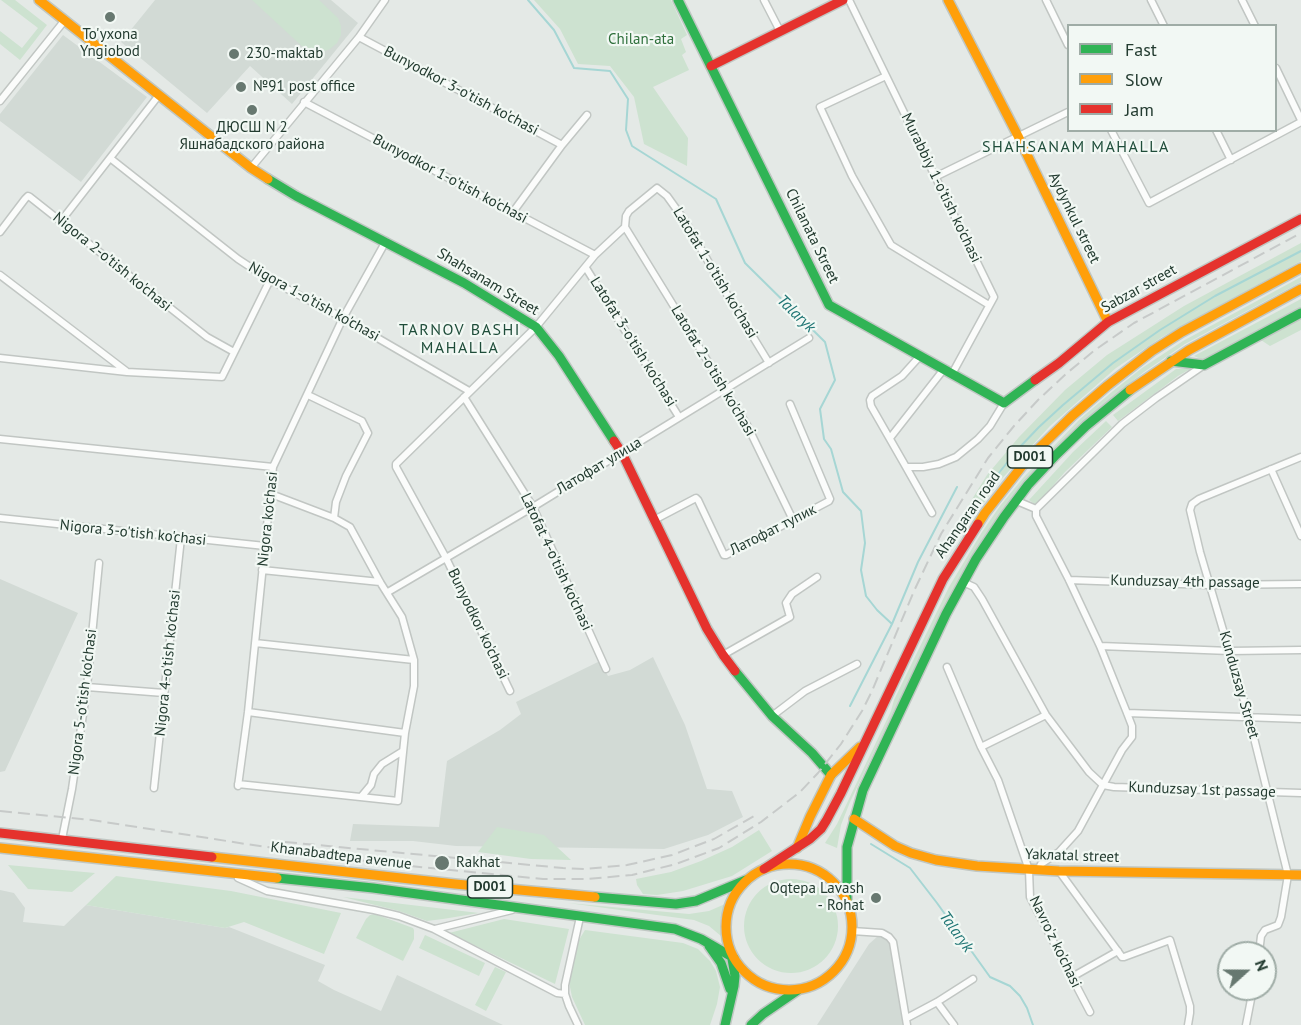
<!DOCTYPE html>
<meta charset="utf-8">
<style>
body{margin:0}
#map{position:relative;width:1301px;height:1025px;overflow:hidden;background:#e4e9e6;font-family:"PT Sans",sans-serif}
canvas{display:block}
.legend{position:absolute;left:1067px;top:24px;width:210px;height:108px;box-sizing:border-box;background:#f2f8f4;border:2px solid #9faca6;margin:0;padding:8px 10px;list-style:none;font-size:18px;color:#233b30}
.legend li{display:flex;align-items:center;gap:12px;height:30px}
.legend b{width:30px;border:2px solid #9faca6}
.north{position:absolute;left:1217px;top:941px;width:60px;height:60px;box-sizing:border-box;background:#f2f8f4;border:2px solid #9faca6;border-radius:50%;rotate:69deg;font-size:16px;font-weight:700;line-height:24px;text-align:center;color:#233b30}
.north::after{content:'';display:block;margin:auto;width:21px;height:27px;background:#677870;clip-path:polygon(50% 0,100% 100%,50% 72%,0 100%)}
</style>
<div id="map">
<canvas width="1301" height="1025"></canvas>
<ul class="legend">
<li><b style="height:8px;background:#30b455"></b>Fast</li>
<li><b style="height:8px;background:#ff9f0a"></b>Slow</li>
<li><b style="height:8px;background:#e5322d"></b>Jam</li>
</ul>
<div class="north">N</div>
</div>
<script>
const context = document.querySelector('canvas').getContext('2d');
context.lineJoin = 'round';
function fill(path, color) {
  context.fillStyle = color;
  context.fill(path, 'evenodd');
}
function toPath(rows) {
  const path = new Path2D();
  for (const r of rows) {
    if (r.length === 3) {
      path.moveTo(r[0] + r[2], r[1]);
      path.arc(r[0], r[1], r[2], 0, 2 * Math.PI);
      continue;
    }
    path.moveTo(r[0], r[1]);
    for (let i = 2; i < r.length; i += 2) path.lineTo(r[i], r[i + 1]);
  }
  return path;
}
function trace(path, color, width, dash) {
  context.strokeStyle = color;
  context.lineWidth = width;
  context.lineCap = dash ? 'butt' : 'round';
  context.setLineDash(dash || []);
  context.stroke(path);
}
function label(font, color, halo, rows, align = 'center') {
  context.font = font + ' "PT Sans",sans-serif';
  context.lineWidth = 4.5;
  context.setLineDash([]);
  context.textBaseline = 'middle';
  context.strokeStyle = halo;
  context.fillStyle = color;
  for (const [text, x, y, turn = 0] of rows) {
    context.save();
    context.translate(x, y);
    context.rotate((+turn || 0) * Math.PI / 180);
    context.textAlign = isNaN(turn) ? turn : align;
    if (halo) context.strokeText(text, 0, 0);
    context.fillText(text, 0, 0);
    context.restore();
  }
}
fill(toPath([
 [155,0,331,0,358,23,292,104,250,66,207,113,121,42],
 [63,35,147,97,81,182,0,121,0,114],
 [0,579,78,613,5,771,0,772],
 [653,657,685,725,707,789,732,791,743,817,708,835,664,849,456,846,413,841,350,841,353,824,439,827,447,761,500,730,521,714,516,702,600,661,608,676,630,670],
 [0,890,14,893,25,908,23,922,64,926,86,905,225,928,229,927,325,965,318,981,334,990,381,1011,397,975,503,1025,0,1025],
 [878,936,886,938,890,944,905,1025,817,1025,869,944]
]), '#d2dad5');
fill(toPath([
 [1,0,15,0,47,25,20,60,0,44,0,31,22,48,38,28],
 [252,0,319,0,338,18,341,26,341,35,337,43,330,49,322,52,313,52,305,49],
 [534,0,671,0,687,35,681,39,686,52,682,55,689,70,653,87,688,138,687,166,644,144,634,97,610,66,578,64,560,29],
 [1301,243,1301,261,1162,337,1116,368,1050,426,999,482,976,514,966,509,987,475,1019,437,1065,390,1107,355,1184,306],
 [1301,277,1301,282,1185,344,1144,372,1116,394,1026,480,894,711,850,802,841,825,837,848,825,843,837,824,891,711,894,700,949,587,982,532,1000,506,1023,478,1080,419,1113,391,1142,368,1183,341],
 [1301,299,1301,308,1203,360,1194,356],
 [1301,319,1301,330,1270,346,1261,340],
 [1192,368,1178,376,1118,421,1113,415,1176,369],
 [1106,421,1112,427,1065,472,1036,505,1029,500,1073,452],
 [497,827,544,835,571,860,531,859,478,852],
 [759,830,772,851,732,876,683,891,657,895,643,894,637,885,636,879,671,872,701,861,732,847],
 [8,865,95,873,72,892,28,889],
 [116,876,231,891,341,913,324,954,244,922,225,928,86,905],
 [791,926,47],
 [343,897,479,913,443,919,427,921,399,911],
 [568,903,689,914,709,911,725,904,720,921,721,936,709,926,694,920],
 [375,914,413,928,414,930,414,939,403,961,356,938,366,919,370,915],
 [504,919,569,929,555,984,449,933],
 [585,930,683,943,698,949,710,961,716,971,720,987,717,1004,710,1025,585,1025,572,997,569,982,576,945],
 [425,935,485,963,479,976,419,948],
 [495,967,506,972,486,1011,475,1005]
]), '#cde2d0');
trace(toPath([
 [528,0,554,30,574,68,610,71,628,99,626,130,632,146,716,199,745,263,825,342,835,380,820,409,824,439,831,449,843,492,861,511,865,543,861,570,866,596,877,610,892,624,850,706],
 [990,484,1018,449,1039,427,1063,405,1113,363,1160,330,1215,296,1301,251],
 [892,624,918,562,957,487],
 [871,844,910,868,937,903,990,977,1010,986,1020,996,1027,1008,1033,1025]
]), '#a6d6d4', 2);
const street = toPath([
 [764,0,780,31],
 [849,0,994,297,952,374],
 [1046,0,1068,45],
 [1151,0,1164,26],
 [1242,0,1255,26],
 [359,37,562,145],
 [1276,68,1301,120],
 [886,76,820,107,852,176,891,245,989,305],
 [0,101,65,20],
 [304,102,595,255],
 [1111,130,1149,203,1301,122],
 [1216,130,1231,160],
 [110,158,238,259,270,280,343,318,469,391],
 [251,168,359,37,385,0],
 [935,177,1068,112],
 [513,212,562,145,587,115],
 [61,221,159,95],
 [625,227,747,425,793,520],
 [0,232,25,199,28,196,30,197,207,337,234,352],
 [586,268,679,417],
 [0,275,126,371],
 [920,356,902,376,872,396,870,400,871,406,906,467,923,467,939,464,956,457,978,439,990,426,1004,403],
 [0,358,127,372,222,377,270,280],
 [308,395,362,421,368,433,346,476,336,502,334,518],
 [464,397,533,507,606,669],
 [890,438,944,369],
 [0,439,273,467],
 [906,467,932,513],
 [1271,469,1301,536],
 [1017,501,1036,509],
 [0,518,265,546],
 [654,520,696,498,698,500,724,555,726,555,829,501,830,499,790,404],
 [262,570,380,582],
 [1069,580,1209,585,1301,584],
 [963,582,974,587,982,599,1046,715,1089,772,1103,785,1114,787,1301,793],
 [388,592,533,507,809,338],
 [255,643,414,660],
 [1100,646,1230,651,1301,650],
 [723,655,790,617,786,603,792,594,817,577],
 [947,667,981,747,998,780,1029,870,1030,897,1090,1012],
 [87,687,164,693],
 [510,691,446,558,396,467,396,464,536,327,595,255,625,227,626,216,629,211,657,188,667,196,685,221,728,296,769,363],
 [248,712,405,733],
 [1127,713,1301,719],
 [772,716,805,691,857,664],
 [981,747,1046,715],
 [238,784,398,801,405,733,414,686,414,660,402,617,380,582,350,527,334,518,271,494],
 [238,786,248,712,273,467,343,318,386,241],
 [154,788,181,538],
 [361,797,371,785,374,774,382,764,403,751],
 [62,839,72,789,87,687,99,563],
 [1038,870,1041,864,1059,852,1078,831,1122,750,1132,737,1132,726,1127,713,1100,646,1069,580,1036,516,1036,509,1122,424,1156,398,1204,365],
 [1059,871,1122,957,1124,957,1170,940,1190,1006,1190,1013,1188,1025],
 [238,878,267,891,374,910,399,916,434,929,557,993,565,994,569,1006,578,1025],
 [435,929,512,910],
 [852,931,882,933,889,937,893,942,907,1025],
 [1259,953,1261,936,1265,930,1278,925,1281,917,1288,875,1249,718,1200,552,1190,510,1192,504,1199,499,1301,457],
 [1072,977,1118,951],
 [565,994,565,985,580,917],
 [937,1002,954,1025],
 [907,1018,937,1002,973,979],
 [1246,1025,1253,989]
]);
const fast = toPath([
 [678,0,829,305,1004,403,1035,380],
 [268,179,296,196,464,283,536,327,559,356,614,441],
 [1171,361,1204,365,1301,313],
 [735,671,772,716,812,753,831,775],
 [277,878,373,888,675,929,701,939,734,958],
 [595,897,676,904,696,901,746,880],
 [847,902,847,847,863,790,946,614,976,559,1004,517,1028,485,1056,455,1086,426,1130,390],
 [709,946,721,963,730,989],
 [725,1025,734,986,735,976,732,959],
 [751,1025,763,1014,798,990]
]);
const slow = toPath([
 [39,0,251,168,268,179],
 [948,0,1018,136,1108,322],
 [1130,390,1189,350,1301,289],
 [978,524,985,513,1026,461,1072,416,1107,386,1152,351,1182,332,1301,268],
 [854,819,895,846,911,853,936,860,977,866,1059,871,1301,875],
 [0,848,277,878],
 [797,848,810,817,831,775,860,747],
 [212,857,455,884,595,897],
 [789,927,63]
]);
const jam = toPath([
 [711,66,843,0],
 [1035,380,1059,363,1108,322,1301,219],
 [614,441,622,453,707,629,723,655,735,671],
 [0,833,212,857],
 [764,869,810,839,821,829,826,821,841,793,943,579,978,524]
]);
trace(street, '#c1c6c3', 9);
trace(fast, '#c0c7c3', 12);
trace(slow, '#c0c7c3', 12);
trace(jam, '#c0c7c3', 12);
trace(street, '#fbfcfb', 6);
trace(fast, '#30b455', 9);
trace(slow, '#ff9f0a', 9);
trace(jam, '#e5322d', 9);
trace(toPath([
 [0,811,92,820,246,844,379,863,543,879,586,879,632,875,676,864,719,848,761,822,800,792,818,773,841,744,862,711,872,691,914,591,941,534,988,458,1014,426,1038,400,1067,373,1095,350,1134,323,1301,233],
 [285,842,563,868,585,869,627,865,672,855,714,839,754,816]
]), '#c7cac9', 2, [12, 6]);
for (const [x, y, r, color] of [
 [110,17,6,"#677870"],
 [234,54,6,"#677870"],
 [241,87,6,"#677870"],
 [252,110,6,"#677870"],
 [442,863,8,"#677870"],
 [876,898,6,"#677870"]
]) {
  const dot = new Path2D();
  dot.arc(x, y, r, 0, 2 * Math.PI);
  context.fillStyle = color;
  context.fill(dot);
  trace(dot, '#f2f8f4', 2);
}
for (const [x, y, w] of [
 [1030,457,45],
 [490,887,45]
]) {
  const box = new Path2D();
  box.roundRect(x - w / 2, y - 11, w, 22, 4.5);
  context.fillStyle = '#f2f8f4';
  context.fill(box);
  trace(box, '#233b30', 1.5);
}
label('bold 14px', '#233b30', null, [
 ["D001",1030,457],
 ["D001",490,887]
]);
label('15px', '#233b30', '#f2f8f4', [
 ["To'yxona",110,35,"center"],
 ["Yngiobod",110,52,"center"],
 ["230-maktab",246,54],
 ["№91 post office",253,87],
 ["ДЮСШ N 2",252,128,"center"],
 ["Яшнабадского района",252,145,"center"],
 ["Rakhat",456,863],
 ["Oqtepa Lavash",864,889,"right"],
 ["- Rohat",864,906,"right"]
], 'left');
label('15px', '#2f703c', '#f2f8f4', [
 ["Chilan-ata",641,40]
]);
label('15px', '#233b30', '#f2f8f4', [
 ["Bunyodkor 3-o'tish ko'chasi",461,91,28],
 ["Bunyodkor 1-o'tish ko'chasi",450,179,28],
 ["Murabbiy 1-o'tish ko'chasi",941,188,64],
 ["Aydynkul street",1074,218,64],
 ["Chilanata Street",812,236,64],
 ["Nigora 2-o'tish ko'chasi",112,262,39],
 ["Latofat 1-o'tish ko'chasi",715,273,59],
 ["Shahsanam Street",488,282,31],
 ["Sabzar street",1139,289,-29],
 ["Nigora 1-o'tish ko'chasi",314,302,29],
 ["Latofat 3-o'tish ko'chasi",633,342,58],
 ["Latofat 2-o'tish ko'chasi",713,371,59],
 ["Латофат улица",599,466,-31],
 ["Ahangaran road",968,515,-55],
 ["Nigora ko'chasi",268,519,-84],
 ["Латофат тупик",773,530,-27],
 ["Nigora 3-o'tish ko'chasi",133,533,6],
 ["Latofat 4-o'tish ko'chasi",556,562,65],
 ["Kunduzsay 4th passage",1185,582,1],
 ["Bunyodkor ko'chasi",478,624,64],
 ["Nigora 4-o'tish ko'chasi",168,663,-84],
 ["Kunduzsay Street",1239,685,74],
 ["Nigora 5-o'tish ko'chasi",83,702,-83],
 ["Kunduzsay 1st passage",1202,790,2],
 ["Khanabadtepa avenue",341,856,7],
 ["Yakлatal street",1072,856,2],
 ["Navro'z ko'chasi",1055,942,64]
]);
context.letterSpacing = '1.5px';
label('16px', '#1f4d3a', '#f2f8f4', [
 ["SHAHSANAM MAHALLA",1076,147],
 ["TARNOV BASHI",460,330],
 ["MAHALLA",460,348]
]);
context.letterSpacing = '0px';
label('italic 16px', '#1f7574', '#f2f8f4', [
 ["Talaryk",796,314,44],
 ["Talaryk",956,932,54]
]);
</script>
